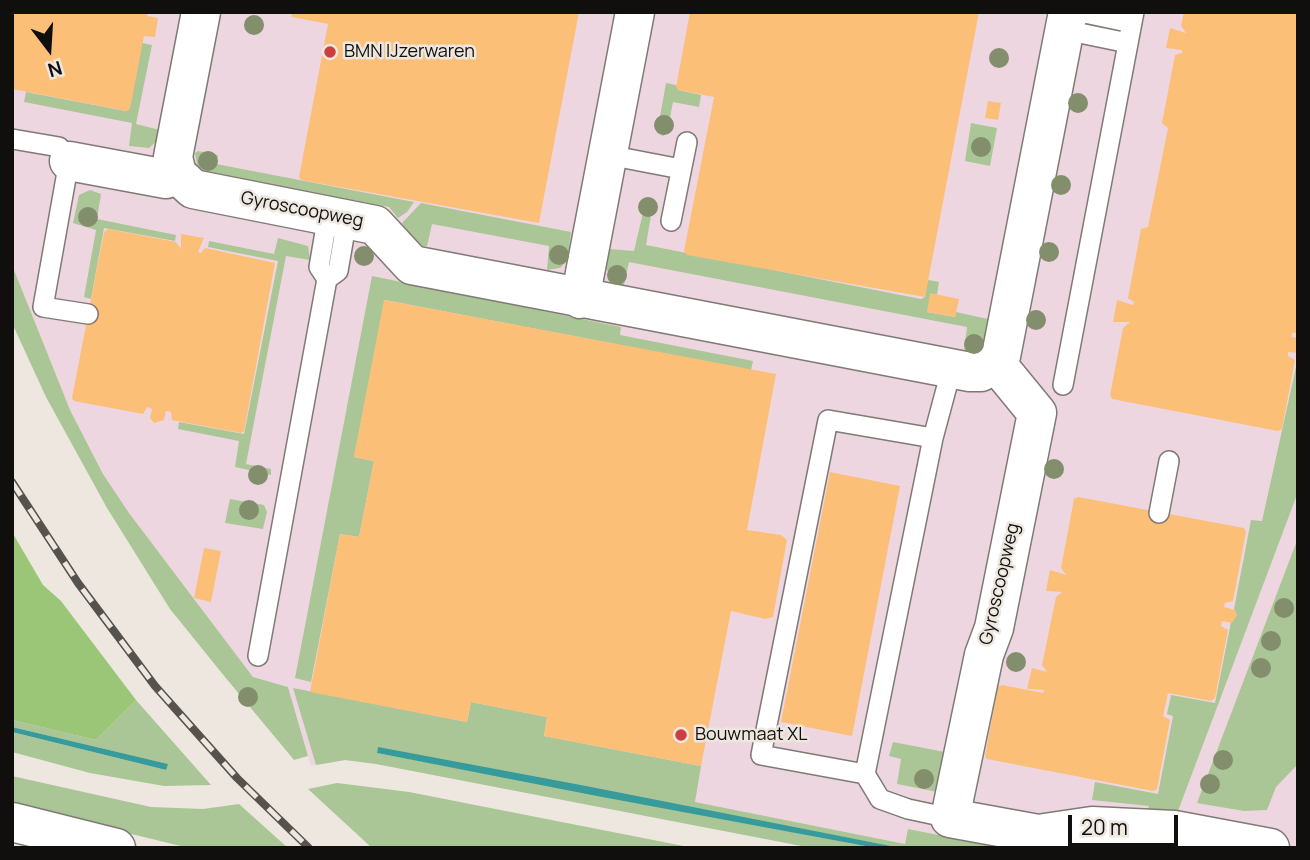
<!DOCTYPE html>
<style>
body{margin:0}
#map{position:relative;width:1310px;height:860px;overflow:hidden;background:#ede7e0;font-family:Manrope,sans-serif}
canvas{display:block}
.frame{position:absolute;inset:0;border:14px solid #110f0d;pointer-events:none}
.north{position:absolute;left:14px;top:14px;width:70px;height:70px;-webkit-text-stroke:5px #ede7e0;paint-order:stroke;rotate:163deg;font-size:19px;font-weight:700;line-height:28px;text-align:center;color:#110f0d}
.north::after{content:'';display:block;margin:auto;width:24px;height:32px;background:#110f0d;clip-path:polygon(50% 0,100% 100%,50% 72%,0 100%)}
.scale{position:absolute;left:1068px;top:815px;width:110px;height:32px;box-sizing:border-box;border:4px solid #110f0d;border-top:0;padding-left:9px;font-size:21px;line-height:24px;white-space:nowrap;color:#110f0d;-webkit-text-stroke:5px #ede7e0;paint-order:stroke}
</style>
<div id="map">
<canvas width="1310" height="860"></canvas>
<div class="frame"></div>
<div class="north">N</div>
<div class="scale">20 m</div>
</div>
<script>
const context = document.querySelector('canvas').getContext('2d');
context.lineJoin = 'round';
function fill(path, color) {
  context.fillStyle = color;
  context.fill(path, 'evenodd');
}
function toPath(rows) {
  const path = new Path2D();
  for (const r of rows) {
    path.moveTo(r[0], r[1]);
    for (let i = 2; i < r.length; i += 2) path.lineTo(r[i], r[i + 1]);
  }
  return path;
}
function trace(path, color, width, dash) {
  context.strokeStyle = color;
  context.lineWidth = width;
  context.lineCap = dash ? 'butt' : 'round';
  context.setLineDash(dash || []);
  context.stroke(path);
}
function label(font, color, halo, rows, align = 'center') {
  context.font = font + ' Manrope,sans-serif';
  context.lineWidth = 5;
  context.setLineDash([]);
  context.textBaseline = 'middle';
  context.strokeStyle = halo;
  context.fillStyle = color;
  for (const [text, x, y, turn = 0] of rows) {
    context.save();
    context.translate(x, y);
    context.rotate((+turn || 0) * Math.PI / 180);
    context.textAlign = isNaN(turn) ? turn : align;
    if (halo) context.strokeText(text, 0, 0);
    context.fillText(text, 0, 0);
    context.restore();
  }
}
fill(toPath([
 [12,12,1298,12,1298,848,812,848,376,764,345,760,311,766,288,687,253,677,129,513,103,474,70,410,42,346,12,265]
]), '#eed6e1');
fill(toPath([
 [142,43,152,45,136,124,160,130,158,140,149,148,129,146,132,123,24,102,26,92,126,111],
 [666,83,676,85,678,90,701,95,699,107,673,102,667,133,663,136,657,133],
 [971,123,997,128,990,166,965,161],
 [198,151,218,155,216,164,414,202,407,212,398,218,389,207,207,173,197,165,195,153],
 [90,190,101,194,97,219,176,235,175,241,104,228,91,299,84,297,96,230,73,223,79,195],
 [646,200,653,204,646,245,921,299,925,297,928,280,939,282,937,295,927,312,955,317,956,312,988,319,984,342,975,351,964,352,967,327,629,262,624,285,615,284,606,268,609,249,634,251],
 [421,203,571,232,567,261,560,268,547,270,549,246,432,224,427,246,417,246,402,223],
 [278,238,308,246,310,260,286,256,246,464,271,469,271,475,235,467,239,441,178,429,179,422,244,434,278,261,208,247,209,241,274,254],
 [12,265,70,410,103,474,129,513,253,677,288,687,308,756,294,760,225,677,170,609,107,508,46,397,12,323],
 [372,276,621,327,620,335,753,361,751,370,385,300,354,457,374,461,359,537,340,534,311,682,295,678],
 [1298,358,1298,492,1178,811,1147,811,1149,806,1092,800,1095,782,1158,794,1173,716,1167,714,1171,695,1215,703,1231,622,1237,615,1234,609,1251,520,1262,521],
 [230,499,264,505,267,512,263,529,225,523],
 [1298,538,1298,764,1276,787,1267,810,1244,811,1197,803],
 [293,688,467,722,471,702,547,717,544,736,701,766,695,802,905,844,908,829,1004,848,901,848,378,748,377,753,876,848,812,848,376,764,345,760,316,765],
 [136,700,211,785,164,786,90,773,12,752,12,732,166,770,167,764,12,727,12,720,96,740],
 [893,742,950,753,943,793,897,784,901,759,889,756],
 [12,776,151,807,203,809,239,804,288,848,189,848,12,805],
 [337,783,409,792,694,848,372,848,308,789]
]), '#abc696');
fill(toPath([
 [12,532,43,585,61,601,136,700,96,740,12,720]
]), '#9bc577');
fill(toPath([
 [12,727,168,764,166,770,12,732],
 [378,747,586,786,901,848,876,848,597,796,377,753]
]), '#379b9c');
fill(toPath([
 [12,12,148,12,147,16,158,18,155,37,144,36,130,109,127,111,12,89],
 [291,12,579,12,539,223,301,180,299,177,328,24,292,17],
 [690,12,979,12,925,297,687,255,684,251,714,97,678,90,676,87],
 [1184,12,1298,12,1298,333,1292,333,1292,337,1298,338,1298,353,1288,352,1288,356,1295,360,1282,429,1278,431,1112,399,1110,395,1123,328,1130,322,1113,322,1117,300,1133,305,1134,302,1128,298,1141,229,1148,227,1168,128,1162,123,1175,55,1182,53,1182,50,1166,48,1170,28,1186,33,1181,26],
 [988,101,1001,103,998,120,985,118],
 [108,229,176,242,181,249,181,234,204,238,198,252,201,253,205,248,275,263,244,431,241,433,172,420,171,412,166,411,164,420,154,423,150,418,152,409,147,407,143,414,74,401,72,398,104,232],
 [930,293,959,299,955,317,927,312],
 [384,300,776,374,747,530,781,535,787,540,773,617,765,619,731,611,701,766,544,736,547,717,471,702,467,722,310,692,340,534,359,537,374,461,354,457],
 [830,472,900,486,852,736,781,722],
 [1078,497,1244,528,1246,532,1233,601,1225,603,1224,607,1235,610,1237,615,1232,623,1222,621,1221,626,1228,630,1215,698,1211,701,1168,693,1163,716,1170,720,1157,789,1153,791,987,759,985,756,998,687,1002,685,1043,693,1044,690,1027,689,1032,668,1047,672,1042,665,1056,597,1062,592,1046,591,1050,570,1066,575,1061,568,1074,499],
 [204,548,221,551,211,602,194,598]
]), '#fcbf78');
const service = toPath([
 [1080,12,1132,23],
 [1065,30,1128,43],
 [12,139,59,147,69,161,43,307,88,314],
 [608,155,681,169],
 [671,221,687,142],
 [327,279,338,271,347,219],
 [1063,385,1134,12],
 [1159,513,1169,461],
 [258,656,327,279,319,267,328,215],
 [865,774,761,755,828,420,933,438],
 [950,818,908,809,880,799,865,774,933,438,951,371]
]);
const minor = toPath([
 [201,12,173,157,177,174,193,189,375,225,412,265,970,372,981,372,1001,356,1068,12],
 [69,161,166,179,177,174],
 [580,299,635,12],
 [996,363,1037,413,994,628,984,655,950,818,1038,834,1092,826,1174,830,1270,848]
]);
const tertiary = toPath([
 [12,822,116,848]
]);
trace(service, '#7f7a74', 22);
trace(minor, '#7f7a74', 41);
trace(tertiary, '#7f7a74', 41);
trace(service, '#fff', 19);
trace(minor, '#fff', 38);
trace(tertiary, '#fff', 38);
const rail = toPath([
 [12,482,78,583,155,686,237,778,309,848]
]);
trace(rail, '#56534f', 8);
trace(rail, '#ede7e0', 5, [16]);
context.fillStyle = '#828e6c';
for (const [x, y] of [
 [254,25],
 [999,58],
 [1078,103],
 [664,125],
 [981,147],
 [208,161],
 [1061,185],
 [648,207],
 [88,217],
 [1049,252],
 [559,255],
 [364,256],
 [617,275],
 [1036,320],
 [974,344],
 [1054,469],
 [258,475],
 [249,510],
 [1284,608],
 [1271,641],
 [1016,662],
 [1261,668],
 [248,697],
 [1223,760],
 [924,779],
 [1210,784]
]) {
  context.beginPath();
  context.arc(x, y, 10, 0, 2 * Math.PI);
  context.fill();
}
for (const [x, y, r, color] of [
 [330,52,7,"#cd3e40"],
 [681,735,7,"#cd3e40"]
]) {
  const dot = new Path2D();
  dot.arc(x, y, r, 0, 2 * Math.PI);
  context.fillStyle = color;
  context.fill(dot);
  trace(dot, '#ede7e0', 2.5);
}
label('18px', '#110f0d', '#ede7e0', [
 ["BMN IJzerwaren",344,52],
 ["Bouwmaat XL",695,735]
], 'left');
label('18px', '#110f0d', '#ede7e0', [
 ["Gyroscoopweg",302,210,11],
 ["Gyroscoopweg",1000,584,-77]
]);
</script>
